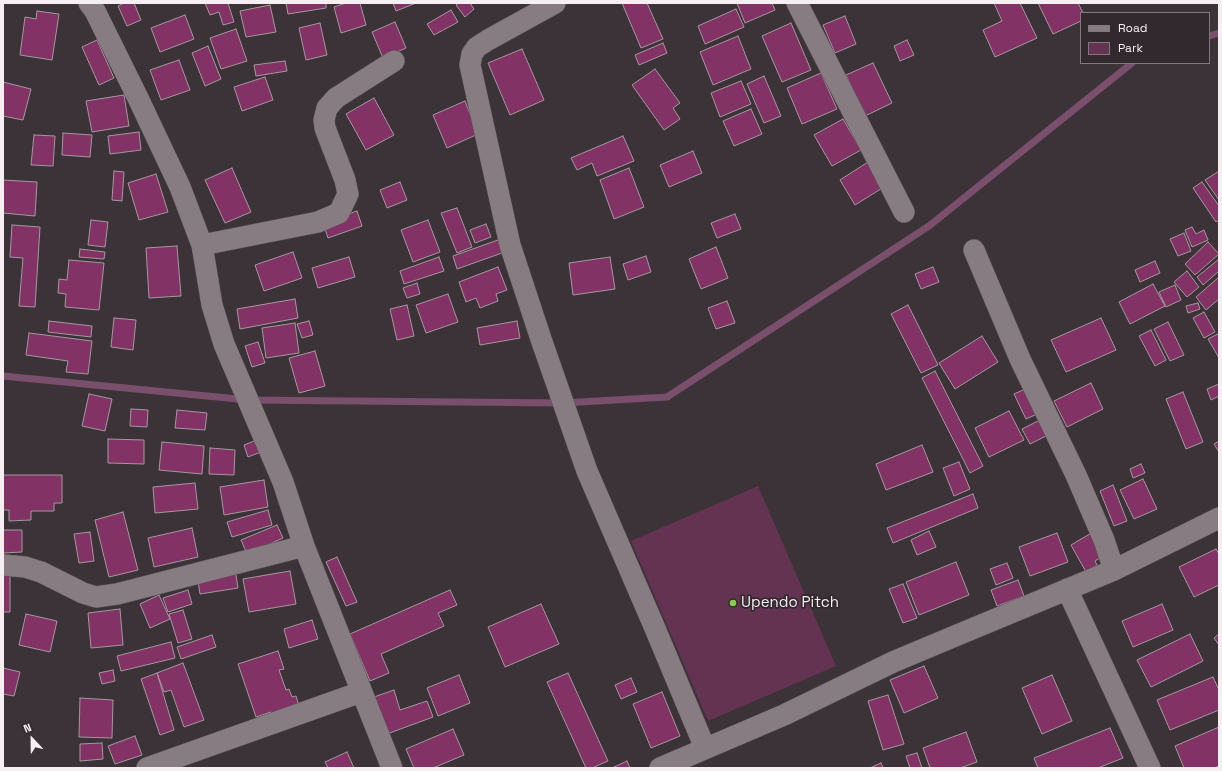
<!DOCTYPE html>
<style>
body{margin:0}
#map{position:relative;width:1222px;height:771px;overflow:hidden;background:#3c3338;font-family:"Space Grotesk",sans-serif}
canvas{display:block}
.frame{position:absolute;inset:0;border:4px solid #f5eff2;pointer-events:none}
.legend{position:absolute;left:1080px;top:12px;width:130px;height:52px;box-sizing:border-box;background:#32292e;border:1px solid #80787c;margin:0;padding:5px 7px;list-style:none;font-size:12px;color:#f5eff2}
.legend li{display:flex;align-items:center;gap:8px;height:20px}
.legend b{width:20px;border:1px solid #80787c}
.north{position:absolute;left:12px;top:719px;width:40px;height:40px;-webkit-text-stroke:3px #32292e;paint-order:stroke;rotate:338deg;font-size:11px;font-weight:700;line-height:16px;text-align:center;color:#f5eff2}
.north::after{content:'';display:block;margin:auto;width:14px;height:18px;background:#f5eff2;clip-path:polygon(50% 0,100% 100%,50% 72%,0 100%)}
</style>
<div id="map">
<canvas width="1222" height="771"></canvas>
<div class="frame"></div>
<ul class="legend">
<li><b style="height:5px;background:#877c82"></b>Road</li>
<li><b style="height:11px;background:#643351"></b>Park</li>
</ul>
<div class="north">N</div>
</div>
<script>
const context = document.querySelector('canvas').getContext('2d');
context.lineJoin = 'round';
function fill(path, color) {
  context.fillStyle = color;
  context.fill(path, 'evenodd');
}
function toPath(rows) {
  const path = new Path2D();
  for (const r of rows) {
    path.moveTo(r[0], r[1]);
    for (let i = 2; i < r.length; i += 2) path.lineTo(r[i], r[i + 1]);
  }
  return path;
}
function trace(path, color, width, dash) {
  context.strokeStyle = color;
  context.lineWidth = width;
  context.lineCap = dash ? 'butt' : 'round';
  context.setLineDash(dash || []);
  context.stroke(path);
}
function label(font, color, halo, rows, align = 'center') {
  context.font = font + ' "Space Grotesk",sans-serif';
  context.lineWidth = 3.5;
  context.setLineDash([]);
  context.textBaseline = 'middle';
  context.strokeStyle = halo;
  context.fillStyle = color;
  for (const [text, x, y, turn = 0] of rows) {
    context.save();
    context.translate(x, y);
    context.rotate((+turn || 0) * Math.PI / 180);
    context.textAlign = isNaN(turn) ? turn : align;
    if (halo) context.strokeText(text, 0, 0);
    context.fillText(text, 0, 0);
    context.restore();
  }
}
fill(toPath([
 [758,486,836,666,708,721,631,541]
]), '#643351');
trace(toPath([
 [1209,36,1219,33],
 [3,376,248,400,563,403,667,397,929,226,1132,63]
]), '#7a4f6c', 7);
const building = toPath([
 [124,3,134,3,141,20,127,26,118,6,124,3],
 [205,3,228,3,234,22,223,25,219,12,210,15,205,3],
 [286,3,326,3,326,8,288,14,286,3],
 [346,3,360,3,366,25,341,33,334,7,346,3],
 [393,3,416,3,396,11,393,3],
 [459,3,470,3,474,9,465,17,456,5,459,3],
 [622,3,647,3,663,39,641,48,622,3],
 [737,3,772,3,775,10,745,23,737,3],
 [994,3,1020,3,1037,38,995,57,983,30,1002,21,994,3],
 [1038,3,1078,3,1083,13,1081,13,1081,21,1053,34,1038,3],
 [270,5,276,32,246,37,240,11,270,5],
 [736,9,744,27,705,44,698,26,736,9],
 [451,10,458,22,434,35,427,24,451,10],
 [37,11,59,14,52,60,20,55,25,17,36,19,37,11],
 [185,15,194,39,160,52,151,28,185,15],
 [845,16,856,44,835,53,823,25,845,16],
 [395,22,406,48,383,58,372,32,395,22],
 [320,23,327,55,306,60,299,28,320,23],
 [791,23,811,70,782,82,762,36,791,23],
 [236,29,247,61,221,69,210,38,236,29],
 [738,36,751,69,713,85,700,52,738,36],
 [97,40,114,78,99,85,82,47,97,40],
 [907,40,914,55,900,61,894,46,907,40],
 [663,43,667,53,639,65,635,55,663,43],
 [208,46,221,79,205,86,192,53,208,46],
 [522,49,544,100,510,115,488,63,522,49],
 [179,60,190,90,161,100,150,70,179,60],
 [285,61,287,71,256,76,254,65,285,61],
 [873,63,892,103,865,116,846,75,873,63],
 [655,69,680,103,673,108,680,119,664,130,632,85,655,69],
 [821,73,837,109,802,124,787,88,821,73],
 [764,76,781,116,764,123,747,84,764,76],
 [265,77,273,100,242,111,234,87,265,77],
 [741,81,751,104,720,117,711,93,741,81],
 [3,82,31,89,23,120,3,116,3,82],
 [124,95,129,126,92,132,86,101,124,95],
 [374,98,394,135,366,150,346,114,374,98],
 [465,101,478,134,447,148,433,115,465,101],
 [751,109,762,134,734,146,723,121,751,109],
 [843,119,861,150,832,166,814,135,843,119],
 [139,132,141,150,110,154,108,136,139,132],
 [63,133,92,135,90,157,62,155,63,133],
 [34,135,55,136,53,166,31,165,34,135],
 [623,136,634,161,597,176,592,163,577,170,571,158,623,136],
 [693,151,702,173,669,187,660,165,693,151],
 [868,162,884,187,855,205,840,180,868,162],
 [232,168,251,212,225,223,205,180,232,168],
 [629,168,644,207,614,219,600,180,629,168],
 [114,171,124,172,122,201,112,200,114,171],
 [1219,171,1219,200,1205,180,1219,171],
 [156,174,168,212,139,220,128,183,156,174],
 [3,180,37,182,35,216,3,213,3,180],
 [400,182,407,200,387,208,380,190,400,182],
 [1202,182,1219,206,1219,220,1216,222,1193,188,1202,182],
 [457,208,472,247,457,253,441,213,457,208],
 [357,211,362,226,328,238,323,223,357,211],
 [735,214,741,229,717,238,711,223,735,214],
 [91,220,108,222,105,247,88,245,91,220],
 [428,220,440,252,413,262,401,230,428,220],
 [486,224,491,237,475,243,470,230,486,224],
 [12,225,40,227,35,307,19,306,23,258,10,257,12,225],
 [1192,227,1196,234,1204,230,1208,240,1192,247,1185,230,1192,227],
 [1184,233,1191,251,1178,256,1170,239,1184,233],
 [498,240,502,253,457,269,453,256,498,240],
 [1208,242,1219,254,1195,275,1185,264,1208,242],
 [177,246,181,296,149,298,146,248,177,246],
 [716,247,728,278,701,289,689,259,716,247],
 [80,249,105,252,104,259,79,257,80,249],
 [293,252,302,278,264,291,255,265,293,252],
 [646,256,651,272,628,280,623,264,646,256],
 [349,257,355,277,318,288,312,268,349,257],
 [439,257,444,271,404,284,400,271,439,257],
 [610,257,615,289,573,295,569,263,610,257],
 [1219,259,1219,271,1203,285,1197,277,1219,259],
 [69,260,104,263,99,310,65,307,66,294,58,293,59,279,67,280,69,260],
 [1155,261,1160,273,1140,282,1135,270,1155,261],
 [498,267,507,290,496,294,498,301,480,308,476,298,466,302,459,282,498,267],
 [933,267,939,282,921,289,915,274,933,267],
 [1187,271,1199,287,1187,297,1174,282,1187,271],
 [1219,277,1219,299,1206,310,1196,297,1219,277],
 [417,283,420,294,407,298,403,288,417,283],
 [1153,284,1165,306,1130,324,1119,302,1153,284],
 [1175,285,1181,300,1166,307,1159,292,1175,285],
 [448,294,458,322,426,333,416,305,448,294],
 [295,299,298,318,240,329,237,309,295,299],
 [727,301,735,323,716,329,708,308,727,301],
 [1198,303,1200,309,1188,313,1186,306,1198,303],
 [407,305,414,336,397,340,390,309,407,305],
 [908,305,938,365,921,373,891,314,908,305],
 [1204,312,1215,332,1204,338,1193,318,1204,312],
 [114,318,136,320,133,350,111,347,114,318],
 [1101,318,1116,350,1066,372,1051,340,1101,318],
 [49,321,92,326,91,337,48,332,49,321],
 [309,321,313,335,302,338,297,324,309,321],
 [517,321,520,338,480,345,477,328,517,321],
 [1168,322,1184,355,1170,361,1154,329,1168,322],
 [295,323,299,353,266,358,262,328,295,323],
 [1151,330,1166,360,1155,366,1139,336,1151,330],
 [29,333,92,341,88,374,66,372,68,361,26,355,29,333],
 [1218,334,1219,335,1219,358,1208,339,1218,334],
 [982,336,998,362,955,389,939,363,982,336],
 [258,342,265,363,252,367,245,346,258,342],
 [315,351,325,386,299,393,289,358,315,351],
 [935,371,983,466,970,473,922,378,935,371],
 [1091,383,1103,409,1067,427,1054,401,1091,383],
 [1219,384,1219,396,1211,400,1207,389,1219,384],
 [1032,386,1044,411,1026,419,1014,394,1032,386],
 [1183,392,1203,442,1186,449,1166,399,1183,392],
 [89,394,112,399,105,431,82,426,89,394],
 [131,409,148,410,147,427,130,426,131,409],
 [177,410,207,413,205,430,175,428,177,410],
 [1009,411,1024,440,989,457,975,428,1009,411],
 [1040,420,1048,435,1030,444,1022,429,1040,420],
 [108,439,144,440,144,464,108,463,108,439],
 [257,440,261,452,248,457,244,445,257,440],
 [1219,441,1219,452,1214,444,1219,441],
 [162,442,204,446,202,474,159,470,162,442],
 [922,445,933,472,886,490,876,464,922,445],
 [210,448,235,450,234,475,209,474,210,448],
 [959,462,970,489,954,496,943,468,959,462],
 [1141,464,1145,473,1133,478,1130,469,1141,464],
 [3,475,62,475,62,503,54,503,54,511,31,511,31,520,9,521,9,510,3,510,3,475],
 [1143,479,1157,509,1134,519,1120,490,1143,479],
 [264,480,268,507,224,515,220,487,264,480],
 [195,483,198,509,155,513,153,487,195,483],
 [1113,485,1127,521,1114,526,1100,491,1113,485],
 [973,494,978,508,893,543,887,528,973,494],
 [268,510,272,525,232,537,227,522,268,510],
 [123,512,138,570,109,577,95,520,123,512],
 [277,525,283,538,247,554,241,540,277,525],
 [192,528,198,557,154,567,148,538,192,528],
 [3,530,22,530,22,552,3,553,3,530],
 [929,531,936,547,917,555,911,540,929,531],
 [90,532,94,561,79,563,74,534,90,532],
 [1093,532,1106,554,1095,561,1097,565,1086,572,1071,545,1093,532],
 [1057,533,1068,562,1030,576,1019,547,1057,533],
 [1216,549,1219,554,1219,585,1194,597,1179,567,1216,549],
 [337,557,357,602,346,606,326,562,337,557],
 [956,562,969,595,919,615,906,582,956,562],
 [1007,563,1013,578,996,585,990,569,1007,563],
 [3,568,10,568,10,612,3,612,3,568],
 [235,569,238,588,200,594,197,575,235,569],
 [290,571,296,604,249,612,243,579,290,571],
 [1018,580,1024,596,997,606,991,590,1018,580],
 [903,584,917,618,903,623,889,589,903,584],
 [188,590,192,604,168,612,163,598,188,590],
 [450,590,457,605,438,613,444,626,381,654,389,673,370,681,350,634,450,590],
 [159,595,170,619,150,628,140,604,159,595],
 [541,604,559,644,505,667,488,627,541,604],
 [1162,604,1173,630,1133,647,1122,621,1162,604],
 [120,609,123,645,91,648,88,613,120,609],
 [183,610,192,639,178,643,169,614,183,610],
 [26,614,57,621,50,652,19,645,26,614],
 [312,620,318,639,289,648,284,629,312,620],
 [1190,634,1203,661,1151,687,1137,660,1190,634],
 [1219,634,1219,645,1214,638,1219,634],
 [212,635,216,647,181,659,177,647,212,635],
 [171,642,175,658,121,671,117,656,171,642],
 [278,651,284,669,279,670,286,690,289,689,292,697,296,696,299,706,272,715,271,712,256,717,238,664,278,651],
 [183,663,204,720,184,727,171,690,164,692,157,673,183,663],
 [924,666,938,698,904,713,890,680,924,666],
 [3,668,20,672,14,696,3,694,3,668],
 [113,670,115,681,102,684,99,673,113,670],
 [157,673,174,730,160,735,141,679,157,673],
 [568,673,608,761,592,768,586,768,547,682,568,673],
 [459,675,470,703,438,716,427,688,459,675],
 [1052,675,1072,721,1042,734,1022,688,1052,675],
 [1213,677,1219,690,1219,710,1170,730,1157,700,1213,677],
 [631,678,637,692,621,699,615,685,631,678],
 [394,690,400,710,427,701,433,717,387,734,374,697,394,690],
 [662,692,680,736,651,748,633,704,662,692],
 [888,695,904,744,883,750,868,701,888,695],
 [80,698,113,700,112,738,79,737,80,698],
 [1219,727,1219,766,1214,768,1184,768,1175,746,1219,727],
 [1110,728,1123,758,1098,768,1038,768,1034,758,1110,728],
 [453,729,464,755,433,768,414,768,406,749,453,729],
 [966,732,977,762,960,768,930,768,923,748,966,732],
 [135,736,142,755,115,764,108,746,135,736],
 [102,743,103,759,80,761,80,744,102,743],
 [347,752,354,768,328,768,325,762,347,752],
 [917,753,922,768,910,768,906,756,917,753],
 [627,761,630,768,612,768,627,761],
 [881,763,883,768,870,768,881,763]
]);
fill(building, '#823264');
trace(building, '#a4999f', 1);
const minor = toPath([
 [89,3,95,11,138,98,180,187,202,245,212,305,224,344,283,482,304,546,392,768],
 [555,3,488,40,477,47,472,54,470,65,510,245,541,339,587,471,654,626,705,748],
 [797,3,904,212],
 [202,245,318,222,339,213,348,194,345,180,325,128,324,120,327,108,336,98,394,61],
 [974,250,1020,359,1076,475,1104,540,1114,570],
 [3,565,25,567,41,572,83,593,96,597,117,594,304,546],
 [1067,589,1150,768],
 [147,768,361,692],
 [660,768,784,715,893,662,955,636,1114,570,1219,518]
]);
trace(minor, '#5a5256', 22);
trace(minor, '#877c82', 21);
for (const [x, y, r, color] of [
 [733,603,4,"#84d04e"]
]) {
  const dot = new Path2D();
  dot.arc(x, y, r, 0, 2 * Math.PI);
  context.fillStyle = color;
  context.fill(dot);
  trace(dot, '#32292e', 1.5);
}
label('15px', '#f5eff2', '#32292e', [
 ["Upendo Pitch",741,603]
], 'left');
</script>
